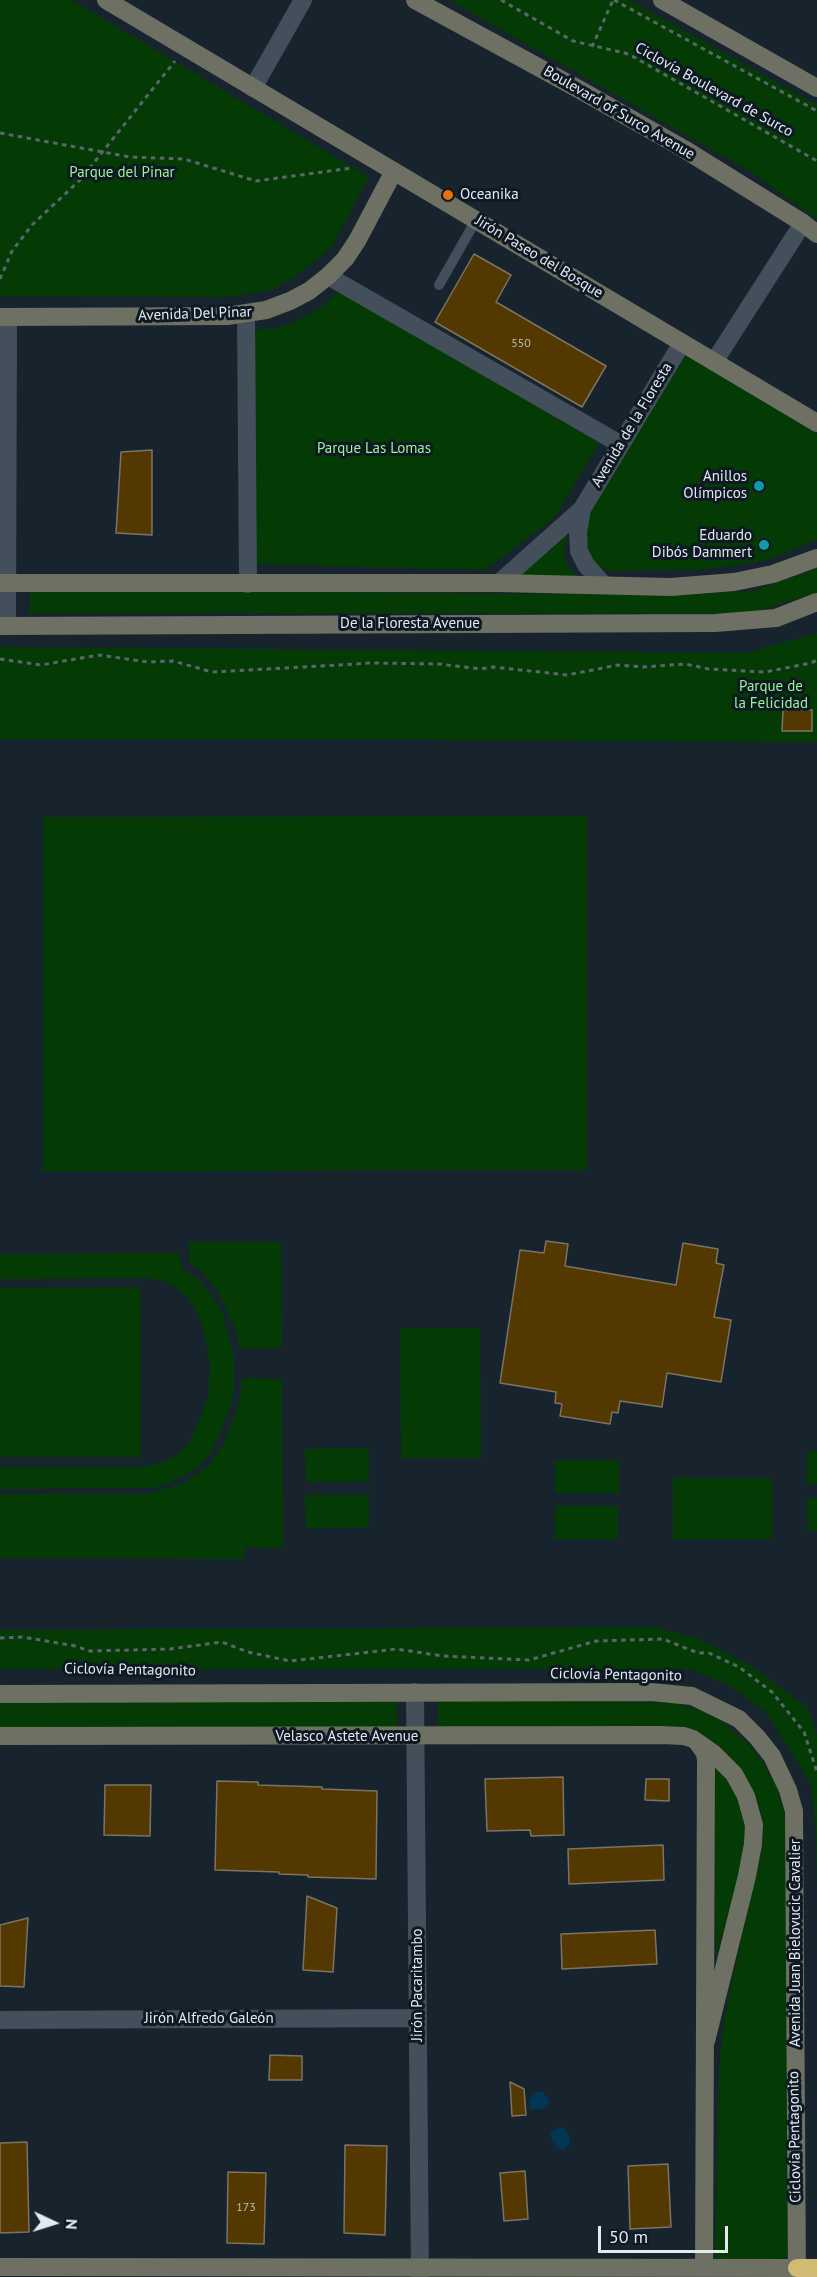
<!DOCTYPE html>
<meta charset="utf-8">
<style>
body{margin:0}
#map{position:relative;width:817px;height:2277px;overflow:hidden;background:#17232d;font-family:"PT Sans",sans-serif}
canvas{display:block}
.north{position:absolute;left:24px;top:2193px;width:60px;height:60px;-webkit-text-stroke:4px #0e1923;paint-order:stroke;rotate:94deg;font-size:16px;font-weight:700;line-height:24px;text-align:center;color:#e2e9f0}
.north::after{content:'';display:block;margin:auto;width:21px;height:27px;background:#e2e9f0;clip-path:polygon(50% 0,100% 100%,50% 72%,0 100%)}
.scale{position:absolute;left:598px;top:2226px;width:130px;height:27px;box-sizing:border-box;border:3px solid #e2e9f0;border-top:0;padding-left:8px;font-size:18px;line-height:21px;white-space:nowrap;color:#e2e9f0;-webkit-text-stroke:4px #0e1923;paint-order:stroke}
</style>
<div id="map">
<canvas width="817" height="2277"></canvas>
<div class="north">N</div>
<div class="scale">50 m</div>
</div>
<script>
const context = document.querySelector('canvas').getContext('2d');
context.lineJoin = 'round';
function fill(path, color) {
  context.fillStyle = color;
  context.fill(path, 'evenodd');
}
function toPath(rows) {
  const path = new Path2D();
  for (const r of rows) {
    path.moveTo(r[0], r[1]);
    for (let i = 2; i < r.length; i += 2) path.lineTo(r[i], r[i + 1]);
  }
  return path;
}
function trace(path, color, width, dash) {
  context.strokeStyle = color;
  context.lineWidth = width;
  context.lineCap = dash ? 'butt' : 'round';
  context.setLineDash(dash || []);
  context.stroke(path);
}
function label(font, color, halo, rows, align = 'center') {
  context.font = font + ' "PT Sans",sans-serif';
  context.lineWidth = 6;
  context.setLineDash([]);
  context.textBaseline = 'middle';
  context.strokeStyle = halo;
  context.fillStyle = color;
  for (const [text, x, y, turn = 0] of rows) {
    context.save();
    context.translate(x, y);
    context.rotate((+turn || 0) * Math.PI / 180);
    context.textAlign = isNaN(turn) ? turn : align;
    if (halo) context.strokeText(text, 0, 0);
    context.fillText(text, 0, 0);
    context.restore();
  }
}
fill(toPath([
 [0,0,72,0,369,177,331,248,294,277,272,290,229,297,0,296],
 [449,0,629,0,817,105,817,219,751,172],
 [339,291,599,443,554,518,485,570,256,564,253,330,278,328,301,319,321,308],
 [686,355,817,434,817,540,767,560,708,569,611,571,598,566,591,558,585,534,587,515],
 [570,525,563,552,568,567,578,577,519,575],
 [817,565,817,593,751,613,29,613,30,590,683,595,753,591,808,572],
 [817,633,817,742,289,739,0,739,0,647,747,653],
 [587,816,587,1170,43,1171,43,817],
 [189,1242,281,1242,282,1348,239,1348,236,1330,217,1290,203,1273,190,1263],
 [180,1253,181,1268,197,1278,211,1294,223,1315,234,1356,234,1394,228,1414,210,1455,197,1468,182,1477,167,1484,151,1488,0,1489,0,1467,144,1467,161,1463,175,1456,188,1444,202,1414,208,1398,210,1363,203,1329,198,1315,189,1300,178,1289,164,1281,147,1278,0,1279,0,1254],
 [140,1287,141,1457,0,1457,0,1288],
 [400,1328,480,1328,481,1458,401,1458],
 [242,1378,282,1379,283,1548,244,1548,245,1559,0,1558,0,1494,146,1494,183,1484,209,1465,224,1443,238,1407],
 [369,1448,369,1481,306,1482,305,1449],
 [807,1451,817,1451,817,1484,807,1485],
 [555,1460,619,1460,619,1493,555,1493],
 [673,1478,772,1478,772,1539,673,1539],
 [305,1495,369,1495,369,1527,306,1528],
 [807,1498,817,1498,817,1531,807,1531],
 [555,1506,618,1506,618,1539,555,1539],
 [654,1627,697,1638,750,1665,807,1707,817,1736,817,1890,816,1829,811,1784,765,1711,731,1686,691,1669,0,1669,0,1630],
 [438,1699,675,1703,697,1709,722,1721,750,1746,764,1764,776,1786,784,1811,786,1836,787,2255,782,2262,720,2261,715,2257,719,2070,723,2029,731,1985,763,1843,763,1824,759,1805,750,1785,721,1748,711,1740,685,1726,438,1728],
 [0,1700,397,1700,397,1727,0,1728],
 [714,1765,726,1777,739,1800,746,1830,746,1843,736,1885,716,1958]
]), '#043b04');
fill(toPath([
 [542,2091,549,2100,548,2105,542,2109,530,2109,529,2099,537,2092],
 [560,2126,566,2130,570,2138,569,2145,564,2150,559,2149,552,2141,550,2132]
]), '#023655');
const building = toPath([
 [474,254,511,275,496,302,606,366,582,407,435,322,474,254],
 [152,450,152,535,116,533,121,452,152,450],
 [783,710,812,710,812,731,782,731,783,710],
 [546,1241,568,1244,565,1266,676,1285,683,1243,718,1249,716,1263,724,1265,714,1317,731,1320,721,1382,667,1373,662,1407,620,1401,618,1413,612,1412,610,1424,560,1416,562,1404,555,1403,556,1392,500,1383,520,1250,544,1253,546,1241],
 [563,1777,564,1835,531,1836,530,1830,487,1831,485,1779,563,1777],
 [646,1779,669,1779,669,1801,645,1800,646,1779],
 [217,1781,258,1782,258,1785,322,1787,322,1789,377,1791,376,1879,308,1877,308,1875,279,1874,279,1872,215,1870,217,1781],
 [105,1785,151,1785,150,1836,104,1835,105,1785],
 [663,1845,664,1880,569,1884,568,1849,663,1845],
 [307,1896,337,1908,333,1972,303,1970,307,1896],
 [28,1918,24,1987,0,1986,0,1925,28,1918],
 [655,1930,657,1964,562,1969,561,1934,655,1930],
 [270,2055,302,2056,302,2080,269,2080,270,2055],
 [510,2082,524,2089,526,2115,512,2116,510,2082],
 [27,2142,29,2232,0,2233,0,2143,27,2142],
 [345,2145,387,2146,385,2235,344,2233,345,2145],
 [668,2164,671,2227,630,2229,628,2166,668,2164],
 [525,2171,528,2219,504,2221,500,2173,525,2171],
 [228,2172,266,2173,264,2244,227,2243,228,2172]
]);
fill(building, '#543801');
trace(building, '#7d7364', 1.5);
trace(toPath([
 [501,0,573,41,625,53,632,56,817,161],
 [614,0,817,111],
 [592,47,613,0],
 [0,133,130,157,184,159,256,181,352,168],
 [0,279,12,251,32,225,80,180,175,61],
 [0,659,41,665,99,655,148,662,173,661,212,672,372,663,439,664,481,669,493,667,567,675,618,665,643,667,685,664,709,669,765,672,811,663,817,660],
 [0,1638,23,1637,75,1646,90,1651,170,1649,222,1642,248,1652,290,1661,396,1649,443,1656,529,1660,596,1641,663,1639,698,1653,709,1653,739,1667,772,1692,804,1732,817,1772]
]), '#5b656e', 3, [4.5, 4.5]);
trace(toPath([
 [439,285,476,220]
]), '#43505c', 10);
trace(toPath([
 [253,88,303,0],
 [328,276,620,444],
 [246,315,248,584],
 [714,362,803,223],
 [582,509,578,532,579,551,586,565,603,584],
 [499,583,582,509,682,343],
 [7,626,8,317],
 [415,1692,420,2277],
 [0,2020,418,2018]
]), '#43505c', 18);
trace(toPath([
 [106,0,817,423],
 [415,0,582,91,684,149,803,223,817,234],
 [662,0,817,88],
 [0,317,227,316,266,310,290,301,309,291,328,276,345,259,357,241,394,171],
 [0,583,499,583,671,587,734,582,773,574,817,558],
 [0,626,715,623,776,618,817,602],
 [0,1694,651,1692,692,1696,739,1719,757,1737,772,1756,788,1790,794,1811,797,2277],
 [0,1736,660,1735,684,1736,693,1739,713,1753,734,1774,746,1796,754,1825,753,1844,747,1876,706,2041],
 [697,1742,705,1753,706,1761,704,2277],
 [0,2267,797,2268]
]), '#6e7063', 18);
trace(toPath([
 [797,2268,817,2268]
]), '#d1ba74', 18);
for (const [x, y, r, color] of [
 [448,195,6,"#e8710a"],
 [759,486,6,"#0f9aa8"],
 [764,545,6,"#0f9aa8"]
]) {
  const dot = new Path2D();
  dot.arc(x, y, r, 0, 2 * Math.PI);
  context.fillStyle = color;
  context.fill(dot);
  trace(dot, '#0e1923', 2);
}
label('12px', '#bebdb4', null, [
 ["550",521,344],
 ["173",246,2208]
]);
label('15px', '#e2e9f0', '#0e1923', [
 ["Ciclovía Boulevard de Surco",714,90,29],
 ["Boulevard of Surco Avenue",619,113,30],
 ["Jirón Paseo del Bosque",539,257,31],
 ["Avenida Del Pinar",195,314,-2],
 ["Avenida de la Floresta",632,425,-59],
 ["De la Floresta Avenue",410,624],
 ["Ciclovía Pentagonito",130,1670,1],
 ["Ciclovía Pentagonito",616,1675,1],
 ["Velasco Astete Avenue",347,1737],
 ["Avenida Juan Bielovucic Cavalier",796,1943,-90],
 ["Jirón Pacaritambo",418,1985,-90],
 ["Jirón Alfredo Galeón",209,2019],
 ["Ciclovía Pentagonito",795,2137,-91]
]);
label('15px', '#9cf595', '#0e1923', [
 ["Parque del Pinar",122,173],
 ["Parque Las Lomas",374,449],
 ["Parque de",771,687],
 ["la Felicidad",771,704]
]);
label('15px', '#e2e9f0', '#0e1923', [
 ["Oceanika",460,195,"left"],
 ["Anillos",747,477],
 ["Olímpicos",747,494],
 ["Eduardo",752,536],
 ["Dibós Dammert",752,553]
], 'right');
</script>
